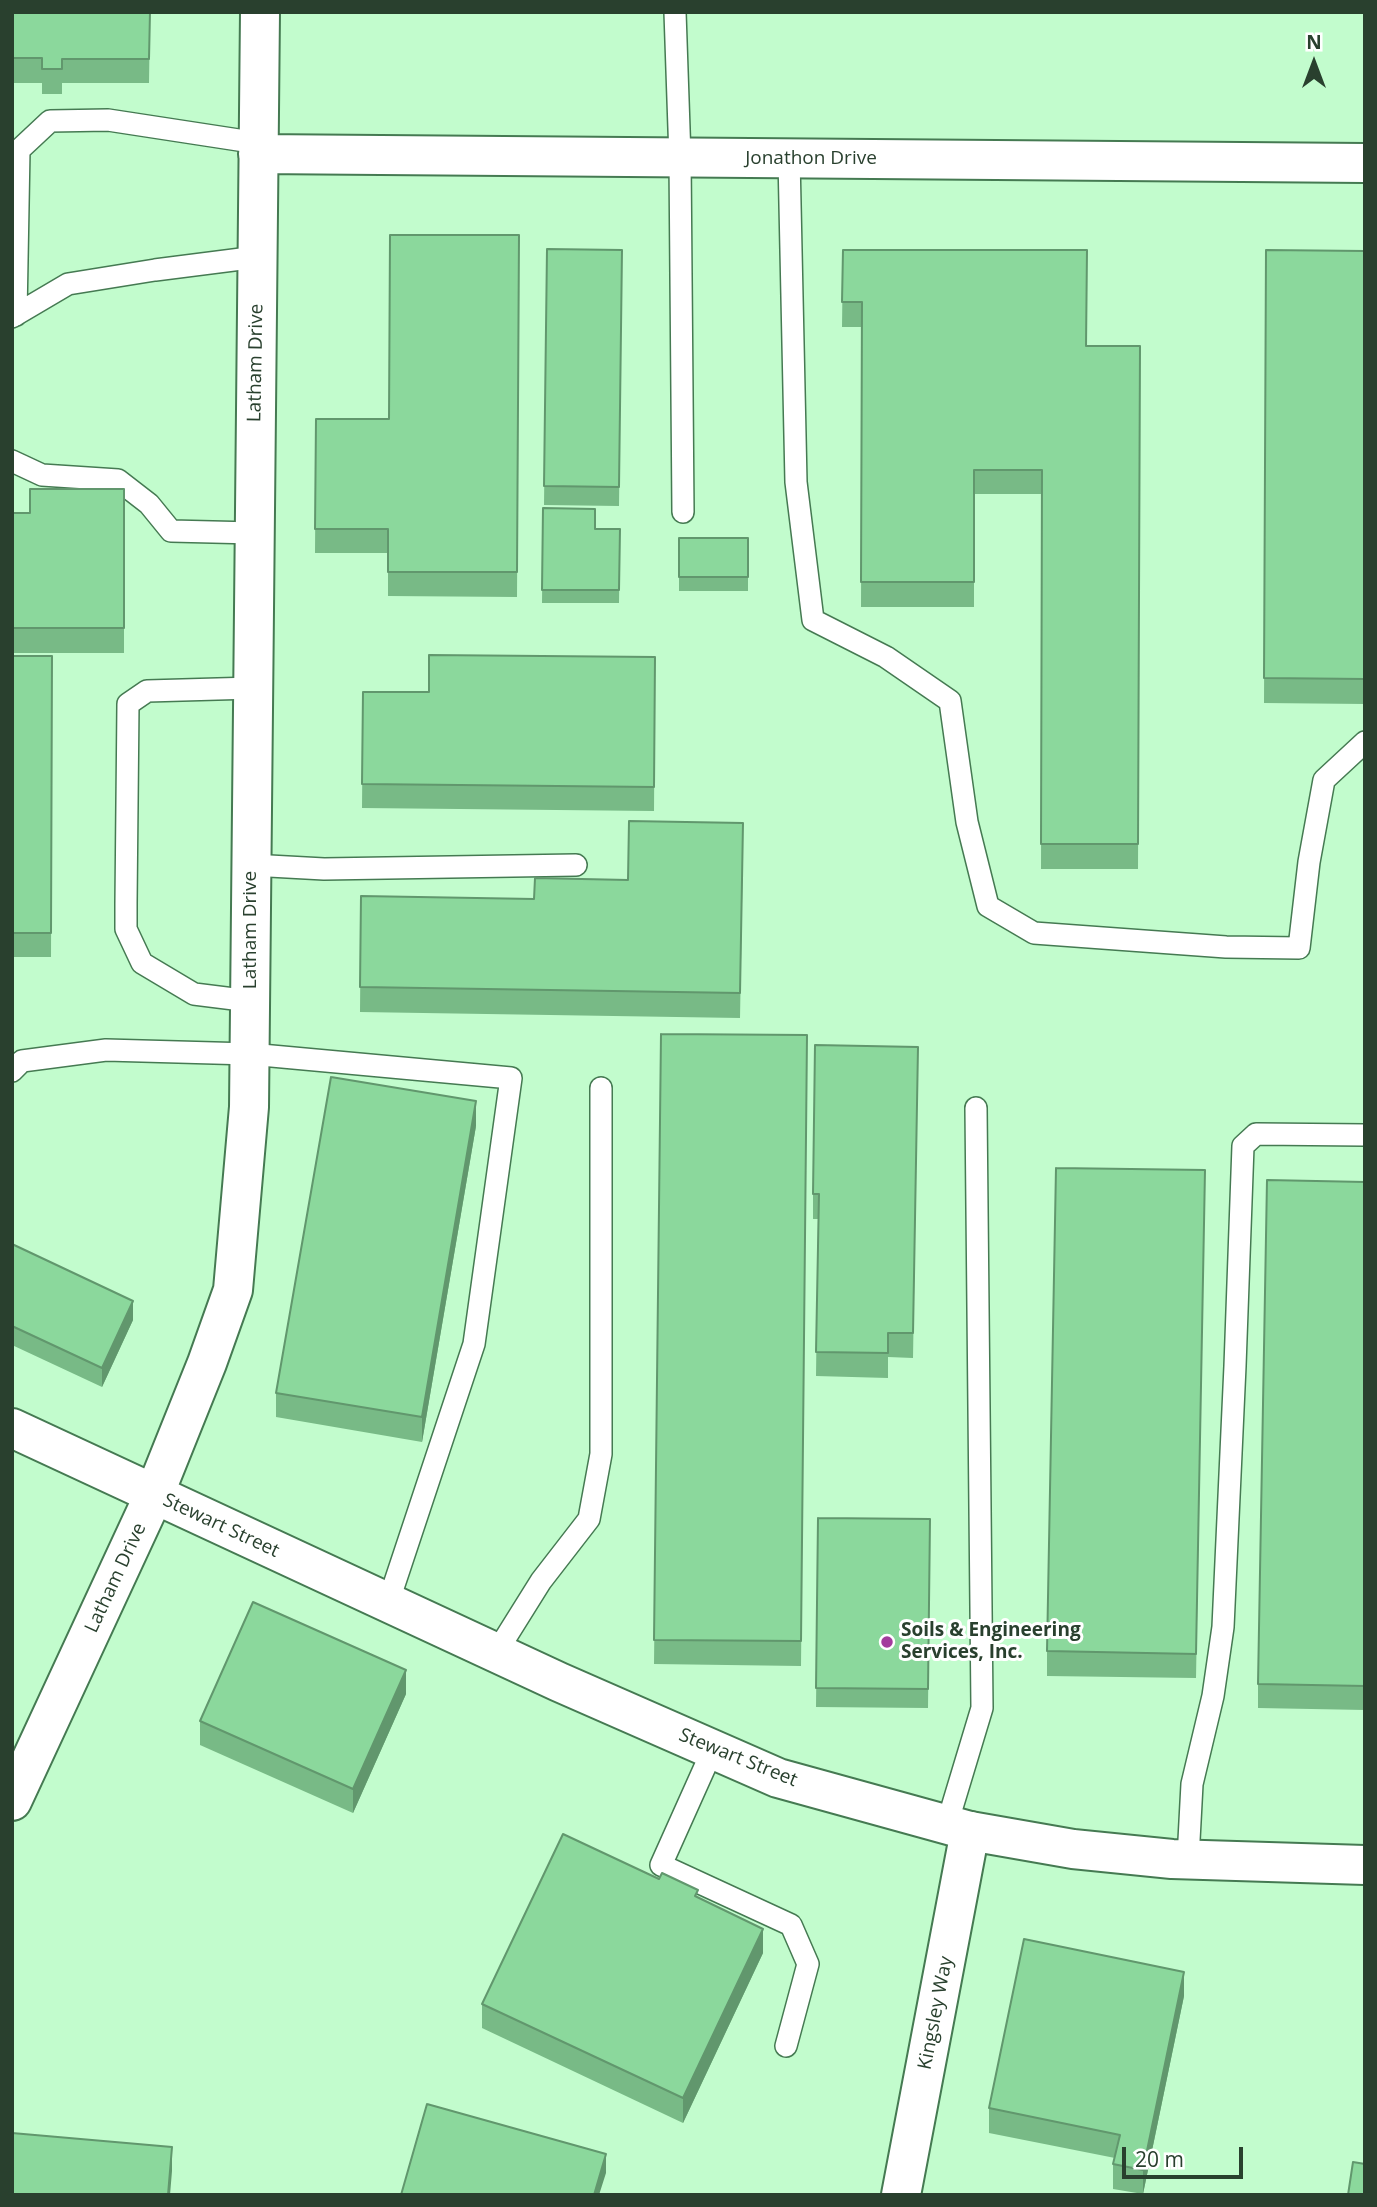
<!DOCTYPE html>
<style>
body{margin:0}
#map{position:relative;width:1377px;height:2207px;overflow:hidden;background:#c2fccd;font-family:"Open Sans",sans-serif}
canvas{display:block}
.frame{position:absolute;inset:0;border:14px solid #29402e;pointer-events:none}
.north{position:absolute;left:1279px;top:28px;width:70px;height:70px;-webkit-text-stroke:5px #fff;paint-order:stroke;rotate:0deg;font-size:19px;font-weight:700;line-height:28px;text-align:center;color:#29402e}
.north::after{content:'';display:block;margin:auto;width:24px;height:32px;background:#29402e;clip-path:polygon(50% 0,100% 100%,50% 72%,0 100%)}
.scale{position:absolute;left:1122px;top:2147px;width:121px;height:32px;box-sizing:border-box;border:4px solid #29402e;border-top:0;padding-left:9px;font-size:21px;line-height:24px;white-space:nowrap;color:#29402e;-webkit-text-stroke:5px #fff;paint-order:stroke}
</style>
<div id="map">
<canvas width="1377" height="2207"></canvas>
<div class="frame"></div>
<div class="north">N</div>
<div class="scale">20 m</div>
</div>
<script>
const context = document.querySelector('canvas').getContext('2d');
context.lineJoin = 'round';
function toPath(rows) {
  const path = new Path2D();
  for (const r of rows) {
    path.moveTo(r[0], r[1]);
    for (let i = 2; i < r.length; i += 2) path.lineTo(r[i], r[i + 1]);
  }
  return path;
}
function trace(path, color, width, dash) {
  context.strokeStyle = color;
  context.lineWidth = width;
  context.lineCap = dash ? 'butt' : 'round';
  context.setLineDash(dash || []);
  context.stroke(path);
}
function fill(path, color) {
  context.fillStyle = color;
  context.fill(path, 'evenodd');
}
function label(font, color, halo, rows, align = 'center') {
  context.font = font + ' "Open Sans",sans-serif';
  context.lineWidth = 6;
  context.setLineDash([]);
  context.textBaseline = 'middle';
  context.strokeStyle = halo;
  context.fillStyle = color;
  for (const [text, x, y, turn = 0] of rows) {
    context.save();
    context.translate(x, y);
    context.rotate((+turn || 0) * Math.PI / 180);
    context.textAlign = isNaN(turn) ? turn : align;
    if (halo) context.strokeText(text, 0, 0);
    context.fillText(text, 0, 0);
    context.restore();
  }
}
const service = toPath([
 [675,12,680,158,683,512],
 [789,158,796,482,813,620,886,657,950,701,967,822,988,906,1034,933,1226,947,1299,948,1309,862,1324,780,1365,742],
 [16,315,19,150,50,121,108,120,258,143],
 [12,317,68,284,155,270,257,257],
 [12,461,42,475,118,480,149,504,171,531,254,533],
 [251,865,324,869,576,865],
 [250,1001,194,994,142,963,126,929,126,903,128,704,147,691,253,688],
 [12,1071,22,1061,106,1050,250,1054,511,1078,474,1344,388,1603],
 [496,1653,541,1581,589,1519,601,1454,601,1088],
 [713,1749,661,1865,791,1925,808,1964,786,2046],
 [947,1824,982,1708,976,1108],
 [1188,1859,1192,1784,1213,1696,1223,1627,1235,1366,1243,1146,1256,1134,1365,1135]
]);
const minor = toPath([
 [258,154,1365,163],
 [12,1801,154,1495,207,1363,233,1290,249,1107,260,12],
 [901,2195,970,1831]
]);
const tertiary = toPath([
 [12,1428,559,1682,778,1778,970,1831,1073,1849,1172,1859,1365,1865]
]);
trace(service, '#457a52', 24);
trace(minor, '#457a52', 42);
trace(tertiary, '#457a52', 42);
trace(service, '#fff', 21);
trace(minor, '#fff', 38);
trace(tertiary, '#fff', 38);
fill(toPath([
 [12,12,150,12,149,83,62,83,62,94,42,94,42,83,12,83],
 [519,235,517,597,388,596,388,553,315,553,316,419,389,419],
 [547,249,622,250,619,506,544,505],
 [843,250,1086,346,1140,346,1138,869,1041,869,1042,494,974,494,974,607,861,607,862,327,842,327],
 [1266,250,1365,251,1365,704,1264,703],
 [124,489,124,653,12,653,12,513,30,513],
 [543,508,595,529,620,529,619,603,542,603],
 [679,538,748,538,748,591,679,591],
 [12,656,52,656,51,957,12,957],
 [655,657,654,811,362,808,363,692,429,692],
 [743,847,740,1018,360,1012,361,896,534,899,628,880],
 [661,1034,807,1035,801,1666,654,1664],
 [918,1047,913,1358,888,1357,888,1378,816,1376,818,1219,813,1219,813,1194],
 [476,1126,422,1442,276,1417,276,1393],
 [1205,1170,1196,1678,1047,1676,1047,1651],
 [1365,1182,1365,1710,1258,1708,1258,1684],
 [12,1244,133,1320,102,1387,12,1345],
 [818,1518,930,1519,928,1708,816,1707],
 [406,1694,353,1813,200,1745,200,1721],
 [698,1897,763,1953,683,2123,482,2028,482,2004],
 [1184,1996,1143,2194,1113,2189,1113,2164,1115,2158,989,2133,989,2108]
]), '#78ba86');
fill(toPath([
 [476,1101,476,1126,422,1442,422,1417],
 [133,1301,133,1320,102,1387,102,1368],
 [406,1670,406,1694,353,1813,353,1789],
 [763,1929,763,1953,683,2123,683,2098],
 [1184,1972,1184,1996,1143,2194,1143,2170],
 [172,2147,172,2171,170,2195,168,2195],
 [606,2154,606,2173,599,2195,594,2195]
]), '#61976d');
const building = toPath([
 [12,12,150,12,149,59,62,59,62,69,42,69,42,58,12,58,12,12],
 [390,235,519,235,517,572,388,572,388,529,315,529,316,419,389,419,390,235],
 [547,249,622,250,619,487,544,486,547,249],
 [843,250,1087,250,1086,346,1140,346,1138,844,1041,844,1042,470,974,470,974,582,861,582,862,302,842,302,843,250],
 [1266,250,1365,251,1365,679,1264,678,1266,250],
 [30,489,124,489,124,628,12,628,12,513,30,513,30,489],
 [543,508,595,509,595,529,620,529,619,590,542,590,543,508],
 [679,538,748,538,748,577,679,577,679,538],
 [429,655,655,657,654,787,362,784,363,692,429,692,429,655],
 [12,656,52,656,51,933,12,933,12,656],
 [629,821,743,823,740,993,360,987,361,896,534,899,535,878,628,880,629,821],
 [661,1034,807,1035,801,1641,654,1640,661,1034],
 [815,1045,918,1047,913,1333,888,1333,888,1353,816,1352,819,1194,813,1194,815,1045],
 [331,1077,476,1101,422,1417,276,1393,331,1077],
 [1056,1168,1205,1170,1196,1654,1047,1651,1056,1168],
 [1267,1180,1365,1182,1365,1686,1258,1684,1267,1180],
 [12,1244,133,1301,102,1368,12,1326,12,1244],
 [818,1518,930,1519,928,1689,816,1688,818,1518],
 [253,1602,406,1670,353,1789,200,1721,253,1602],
 [563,1834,659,1879,662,1873,698,1890,695,1896,763,1929,683,2098,482,2004,563,1834],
 [1024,1939,1184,1972,1143,2170,1113,2164,1120,2135,989,2108,1024,1939],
 [427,2104,606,2154,594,2195,401,2195,427,2104],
 [12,2133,172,2147,168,2195,12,2195,12,2133],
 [1353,2162,1365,2164,1365,2195,1348,2195,1353,2162]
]);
fill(building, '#8bd89c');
trace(building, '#61976d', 2);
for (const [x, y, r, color] of [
 [887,1642,7,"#a33b9d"]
]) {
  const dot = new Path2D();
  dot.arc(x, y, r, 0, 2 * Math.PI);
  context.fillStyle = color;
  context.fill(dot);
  trace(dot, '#fff', 2.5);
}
label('19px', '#29402e', '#fff', [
 ["Jonathon Drive",811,159],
 ["Latham Drive",256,363,-89],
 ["Latham Drive",251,930,-90],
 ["Stewart Street",221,1526,25],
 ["Latham Drive",116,1578,-65],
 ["Stewart Street",738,1758,22],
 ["Kingsley Way",936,2013,-79]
]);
label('bold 19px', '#29402e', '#fff', [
 ["Soils & Engineering",901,1631],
 ["Services, Inc.",901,1653]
], 'left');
</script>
